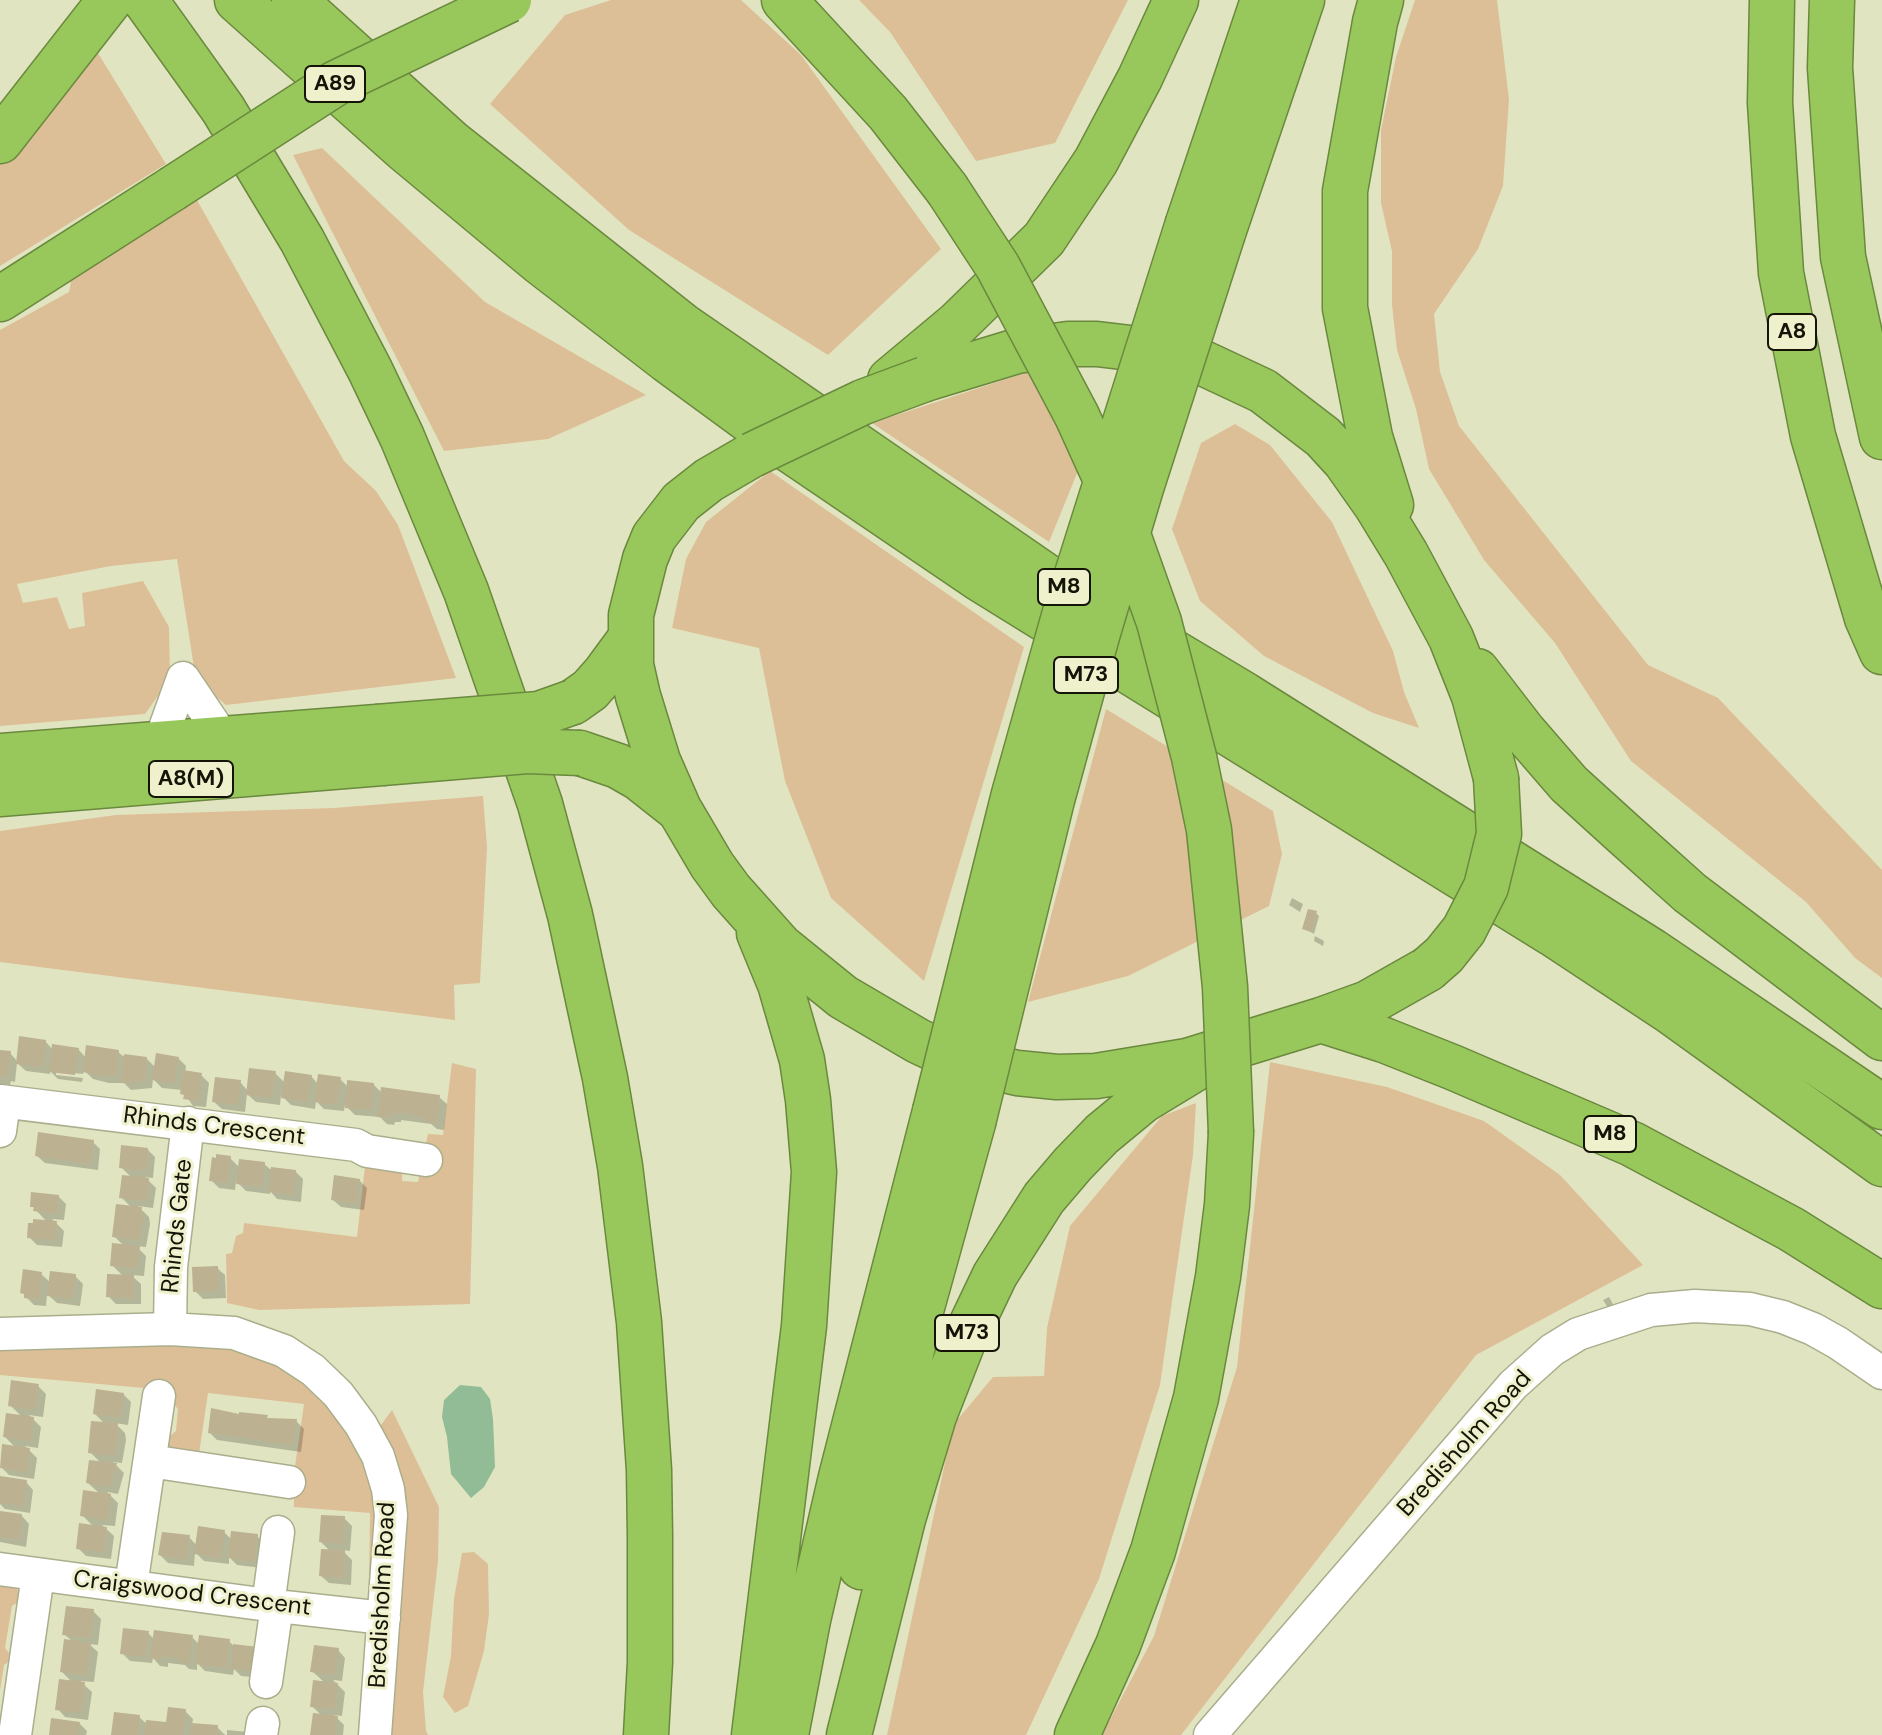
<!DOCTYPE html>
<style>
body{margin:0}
canvas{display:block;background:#e1e4c0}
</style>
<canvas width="1882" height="1735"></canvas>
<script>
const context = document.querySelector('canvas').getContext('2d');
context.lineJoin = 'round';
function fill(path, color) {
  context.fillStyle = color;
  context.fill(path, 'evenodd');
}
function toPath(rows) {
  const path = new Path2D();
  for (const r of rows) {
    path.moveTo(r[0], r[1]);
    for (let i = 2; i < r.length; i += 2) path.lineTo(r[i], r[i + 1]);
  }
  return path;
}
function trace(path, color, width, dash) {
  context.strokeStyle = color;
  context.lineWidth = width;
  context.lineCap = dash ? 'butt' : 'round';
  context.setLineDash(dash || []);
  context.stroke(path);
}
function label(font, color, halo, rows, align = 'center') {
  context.font = font + ' "DM Sans",sans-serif';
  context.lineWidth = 6;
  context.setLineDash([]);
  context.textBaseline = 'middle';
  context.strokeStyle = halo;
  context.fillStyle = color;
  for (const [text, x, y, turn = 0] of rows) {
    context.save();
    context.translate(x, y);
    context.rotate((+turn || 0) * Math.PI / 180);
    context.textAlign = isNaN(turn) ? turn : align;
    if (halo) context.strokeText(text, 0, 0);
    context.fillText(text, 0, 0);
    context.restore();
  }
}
fill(toPath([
 [611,0,741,0,801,55,941,249,828,355,629,230,490,104,565,15],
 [859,0,1128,0,1055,143,976,161,890,32],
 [1415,0,1497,0,1509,99,1503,186,1478,249,1434,314,1440,372,1459,426,1648,665,1718,698,1882,870,1882,978,1855,958,1806,902,1631,761,1555,643,1484,560,1429,469,1416,409,1397,350,1392,305,1392,251,1381,203,1381,130,1396,57],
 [93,45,166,164,0,266,0,157],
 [322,148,485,302,646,395,548,439,444,451,293,155],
 [193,193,344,461,376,491,398,525,456,678,226,705,196,680,177,559,111,566,17,584,23,603,57,597,69,629,85,626,82,593,143,581,169,627,170,679,145,714,0,726,0,330,69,292,74,265],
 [1034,370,1078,471,1049,542,872,423],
 [1235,424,1270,445,1332,522,1393,651,1404,692,1419,728,1373,713,1264,656,1200,601,1172,529,1201,443],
 [770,471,1024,647,924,981,831,898,785,781,759,648,672,628,686,559,706,522],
 [1106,709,1273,811,1282,854,1269,906,1128,976,1028,1002],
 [483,796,487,847,480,983,454,985,455,1020,0,962,0,831,116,815,334,808],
 [1270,1062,1387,1087,1484,1121,1560,1175,1643,1265,1476,1355,1181,1735,1102,1735,1154,1636,1237,1367],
 [452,1063,476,1069,470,1304,259,1310,227,1303,226,1254,232,1253,236,1236,243,1233,244,1223,357,1237,365,1166,403,1165,402,1181,418,1182,428,1134,443,1135],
 [1196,1103,1193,1155,1160,1385,1099,1579,1026,1735,887,1735,953,1425,993,1377,1044,1376,1047,1328,1070,1226,1162,1116],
 [172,1341,235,1347,283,1368,305,1382,328,1404,340,1420,364,1462,371,1484,376,1522,374,1583,369,1582,370,1513,294,1507,294,1473,304,1404,208,1393,199,1454,169,1447,166,1439,176,1431,178,1409,163,1393,144,1388,0,1375,0,1346],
 [392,1410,439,1507,438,1561,423,1692,426,1731,428,1735,387,1735,378,1429],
 [474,1552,488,1564,489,1614,484,1651,468,1706,455,1713,443,1697,451,1656,454,1599,462,1553],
 [0,1584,16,1587,20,1594,20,1601,12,1606,5,1648,9,1653,8,1662,4,1665,0,1691]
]), '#ddbf97');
fill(toPath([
 [460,1385,481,1387,490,1399,493,1419,495,1467,484,1487,471,1498,451,1474,447,1437,442,1417,444,1400]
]), '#92bc96');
fill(toPath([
 [1292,898,1303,904,1300,912,1289,905],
 [1316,913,1319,916,1314,934,1305,929],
 [1315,936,1324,941,1323,946,1314,941],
 [45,1041,53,1050,78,1049,87,1059,118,1052,123,1056,147,1059,156,1068,178,1058,186,1066,185,1073,201,1075,209,1083,206,1107,193,1106,182,1090,162,1088,153,1079,152,1088,131,1090,124,1083,109,1083,93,1079,84,1070,83,1074,56,1071,56,1075,83,1078,82,1082,58,1079,50,1071,50,1074,26,1071,17,1063,15,1082,11,1081,10,1085,0,1084,0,1052,10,1053,18,1062],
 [275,1073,285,1083,311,1076,318,1084,340,1079,349,1088,373,1084,382,1093,439,1097,447,1104,444,1130,437,1129,431,1124,401,1120,401,1122,395,1122,394,1125,387,1124,380,1117,355,1115,345,1105,344,1111,324,1109,316,1101,315,1109,291,1105,281,1095,280,1105,256,1102,247,1094,245,1112,222,1109,214,1102,240,1082,248,1091],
 [93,1142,100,1149,98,1170,45,1163,37,1156],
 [148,1150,155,1157,153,1178,145,1177,156,1188,153,1208,138,1206,149,1217,150,1224,146,1247,136,1246,146,1256,144,1276,131,1275,141,1284,141,1304,116,1304,108,1296,123,1276,112,1265,124,1246,114,1236,132,1208,121,1197,132,1178,121,1167],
 [230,1158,240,1168,264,1164,270,1169,296,1172,303,1179,301,1202,277,1199,270,1191,270,1194,246,1191,236,1181,235,1190,219,1188,211,1180],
 [359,1180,367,1188,364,1210,341,1207,333,1200],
 [58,1196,66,1204,64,1220,52,1219,64,1231,62,1247,37,1245,29,1237,47,1222,32,1206],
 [217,1268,225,1275,226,1298,203,1299,195,1291],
 [41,1274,51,1283,75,1276,83,1284,80,1306,57,1303,47,1294,46,1306,34,1305,26,1297],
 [1609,1297,1614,1306,1608,1308,1603,1300],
 [38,1386,46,1394,43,1417,29,1415,41,1427,38,1448,25,1446,37,1458,34,1479,9,1475,1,1467,16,1448,5,1437,22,1417,10,1405],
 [123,1394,131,1402,128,1425,115,1423,125,1433,126,1440,122,1463,113,1462,124,1473,118,1494,107,1492,118,1503,115,1526,102,1525,114,1536,111,1559,86,1556,78,1548,94,1527,82,1515,100,1494,88,1483,101,1463,90,1452,105,1424,95,1414],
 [241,1416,296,1421,304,1429,301,1452,217,1440,210,1433],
 [0,1478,26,1482,33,1490,30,1513,5,1509,0,1504],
 [0,1513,22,1516,29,1524,26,1547,0,1542],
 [344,1518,352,1526,350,1551,342,1550,352,1560,351,1585,329,1583,321,1576,331,1552,321,1542],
 [224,1532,232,1540,257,1536,265,1544,262,1568,237,1565,229,1557,229,1564,204,1561,195,1552,194,1566,168,1563,160,1555,189,1537,197,1546],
 [93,1611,101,1619,98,1645,89,1644,98,1652,94,1682,80,1681,92,1692,88,1720,65,1717,58,1709,73,1683,62,1672,73,1642,64,1634],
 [148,1633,155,1640,192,1637,200,1645,229,1641,263,1678,241,1676,234,1669,233,1675,205,1671,197,1663,197,1670,189,1669,185,1665,168,1663,168,1667,160,1666,153,1658,152,1663,130,1661,122,1653],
 [338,1650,345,1658,342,1681,333,1680,345,1692,342,1716,334,1715,344,1725,343,1735,312,1735,322,1716,312,1706,325,1683,312,1671],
 [185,1711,193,1719,192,1725,217,1727,225,1735,113,1735,139,1717,148,1725,168,1724],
 [79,1723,87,1731,86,1735,51,1735],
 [227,1730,248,1732,250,1735,227,1735]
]), '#0003');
fill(toPath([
 [1308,909,1317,911,1311,932,1302,929],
 [19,1036,46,1040,43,1067,16,1064],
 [52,1044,79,1048,75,1075,49,1072],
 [86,1045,119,1050,116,1076,99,1076,83,1072],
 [0,1050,11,1051,8,1075,4,1074,3,1078,0,1078],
 [156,1053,179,1057,175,1084,152,1080],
 [124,1054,147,1057,145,1082,135,1081,135,1084,121,1083],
 [249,1068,276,1071,272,1098,246,1095],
 [183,1070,202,1073,198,1101,183,1099,184,1095,180,1094],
 [285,1071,312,1075,308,1102,281,1098],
 [318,1074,341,1077,337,1105,314,1102],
 [215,1077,241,1080,238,1105,212,1102],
 [347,1080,374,1083,372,1110,345,1108],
 [381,1087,440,1095,437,1123,427,1122,421,1117,407,1114,394,1113,393,1115,388,1115,387,1118,377,1117],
 [38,1132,94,1140,91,1164,35,1156],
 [121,1145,148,1148,146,1171,119,1168],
 [216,1154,231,1156,228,1183,209,1181,212,1157,216,1158],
 [239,1159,265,1162,262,1187,236,1184],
 [271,1167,296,1170,294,1195,268,1192],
 [122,1175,149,1178,146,1201,119,1198],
 [334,1175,360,1179,357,1204,331,1200],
 [31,1192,59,1195,57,1214,33,1211,34,1207,30,1207],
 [116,1204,142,1207,141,1214,144,1214,139,1240,112,1237],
 [33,1219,57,1221,55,1240,27,1238,28,1223,33,1223],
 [112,1243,140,1246,137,1269,110,1266],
 [218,1266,219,1291,193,1292,192,1267],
 [23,1269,42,1272,39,1300,24,1298,24,1294,20,1293],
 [50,1271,76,1274,73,1299,47,1296],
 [107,1274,134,1275,134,1298,106,1297],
 [11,1380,39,1384,35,1410,8,1406],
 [96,1389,124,1393,121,1418,93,1414],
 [211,1408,239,1414,239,1412,268,1415,267,1418,297,1419,293,1445,208,1433],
 [6,1413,34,1417,31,1441,3,1437],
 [91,1421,118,1423,117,1430,119,1431,114,1456,88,1453],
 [2,1444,30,1448,27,1472,0,1468],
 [89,1460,117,1463,110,1487,86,1483],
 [0,1476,27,1480,23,1506,0,1503],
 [83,1490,111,1494,108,1520,80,1516],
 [0,1511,22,1514,19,1540,0,1537],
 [321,1515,345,1516,343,1544,319,1542],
 [79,1523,107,1527,104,1552,76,1549],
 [198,1526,225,1530,221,1558,194,1554],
 [231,1531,258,1534,255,1562,228,1558],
 [162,1532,190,1535,186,1560,158,1555],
 [321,1549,345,1550,344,1578,319,1576],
 [66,1606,94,1609,91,1638,62,1635],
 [123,1628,149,1631,145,1657,120,1654],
 [154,1630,193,1635,189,1664,179,1662,180,1659,161,1656,160,1660,150,1658],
 [199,1635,230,1639,226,1668,195,1664],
 [64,1639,91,1643,87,1675,60,1672],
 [233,1644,258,1647,256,1671,231,1669],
 [314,1645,339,1648,335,1675,310,1672],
 [59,1679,85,1682,81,1713,55,1710],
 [313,1680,338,1683,335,1709,310,1707],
 [168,1707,186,1709,183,1735,144,1735,146,1720,166,1722],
 [114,1712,140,1715,138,1735,111,1735],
 [313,1713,338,1716,335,1735,310,1735],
 [51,1718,80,1722,78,1735,49,1735],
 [191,1723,218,1725,217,1735,190,1735]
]), '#bcb190');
const minor = toPath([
 [160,742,183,678,224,739],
 [0,1101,356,1145,367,1151,426,1160],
 [0,1131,4,1102],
 [170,1329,171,1267,188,1123],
 [0,1334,170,1329,234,1333,284,1351,313,1370,338,1394,361,1425,378,1456,388,1489,391,1515,375,1735],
 [150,1461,289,1482],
 [0,1569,268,1605,384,1618],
 [131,1586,159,1396],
 [268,1605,278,1532],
 [266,1682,277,1606],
 [15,1735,38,1575],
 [261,1735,263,1723],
 [1210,1735,1513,1385,1552,1350,1578,1334,1651,1310,1695,1306,1750,1309,1783,1317,1813,1329,1838,1343,1882,1373]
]);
const highway = toPath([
 [145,0,223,109,302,240,370,370,402,437,466,591,540,804,570,915,605,1078,620,1166,639,1322,649,1470,650,1537,650,1662,646,1735],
 [237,0,404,149,541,263,667,360,787,448,980,579,1553,934,1671,1012,1882,1164],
 [294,0,452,143,682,325,1046,576,1245,695,1652,951,1882,1107],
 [784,0,888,113,947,189],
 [1381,0,1375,22,1345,191,1345,308,1370,437,1391,505],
 [1772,0,1770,103,1781,273,1813,436,1867,618,1882,652],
 [1832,0,1830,68,1843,257,1882,437],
 [0,141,110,0],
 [1188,223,1263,0],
 [1223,233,1302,0],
 [0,299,172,189],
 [925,379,1017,351,1068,344,1097,344,1164,352,1201,362,1263,391,1323,437,1345,461,1376,505,1406,554,1451,638,1474,696,1496,778],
 [890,380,957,324,1044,239,1096,161,1140,78,1176,0],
 [752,455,709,480,681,502,654,537,645,559,631,615,631,665,638,696,658,761,679,809,712,865,731,891,780,946,843,997,918,1041,952,1057,1017,1073,1057,1077,1096,1076,1187,1061,1321,1020,1368,1003,1428,969],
 [1477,671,1524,732,1569,784,1623,833,1690,893,1882,1038],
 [573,702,590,690,605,673,630,639],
 [580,753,618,766,639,778,677,808],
 [0,756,377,727],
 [0,794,382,763],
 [1321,1020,1384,1040,1452,1067,1632,1144,1791,1229,1882,1286],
 [861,1567,922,1307,973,1123],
 [754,1735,804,1326,814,1172,808,1100,802,1060,780,984,759,933],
 [786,1735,808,1620,841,1477,935,1111],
 [849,1735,903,1519,934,1416,963,1342,995,1275,1044,1198,1073,1164,1102,1134,1142,1101,1193,1070],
 [1077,1735,1118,1645,1153,1551,1196,1398,1218,1277,1227,1205,1231,1133]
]);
trace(minor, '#abae8c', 35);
trace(highway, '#6a893e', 47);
trace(minor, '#fff', 32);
trace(highway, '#98c85b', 44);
const highwayBridge = toPath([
 [172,189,336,83,509,0],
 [947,189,998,267,1077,416,1117,504,1159,622,1194,757,1209,830,1225,987,1231,1133],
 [752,455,863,402,925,379],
 [377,727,539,714,573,702],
 [382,763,527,751,580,753],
 [1428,969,1444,955,1464,930,1486,887,1499,834,1496,778],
 [935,1111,1014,794,1066,609,1188,223],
 [973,1123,1052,800,1097,636,1141,488,1223,233]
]);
trace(highwayBridge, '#6a893e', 47, []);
trace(highwayBridge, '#98c85b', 44);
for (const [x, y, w] of [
 [335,84,60],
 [1792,332,48],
 [1064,587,52],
 [1086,675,64],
 [191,779,84],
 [1610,1134,52],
 [967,1333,64]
]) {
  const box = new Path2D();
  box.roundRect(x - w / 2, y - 18, w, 36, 6);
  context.fillStyle = '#eff1cd';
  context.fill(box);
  trace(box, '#141408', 2);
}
label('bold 22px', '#141408', null, [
 ["A89",335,84],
 ["A8",1792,332],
 ["M8",1064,587],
 ["M73",1086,675],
 ["A8(M)",191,779],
 ["M8",1610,1134],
 ["M73",967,1333]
]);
label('24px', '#141408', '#eff1cd', [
 ["Rhinds Crescent",214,1127,7],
 ["Rhinds Gate",178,1226,-84],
 ["Bredisholm Road",1465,1444,-48],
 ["Craigswood Crescent",192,1594,7],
 ["Bredisholm Road",383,1595,-87]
]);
</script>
